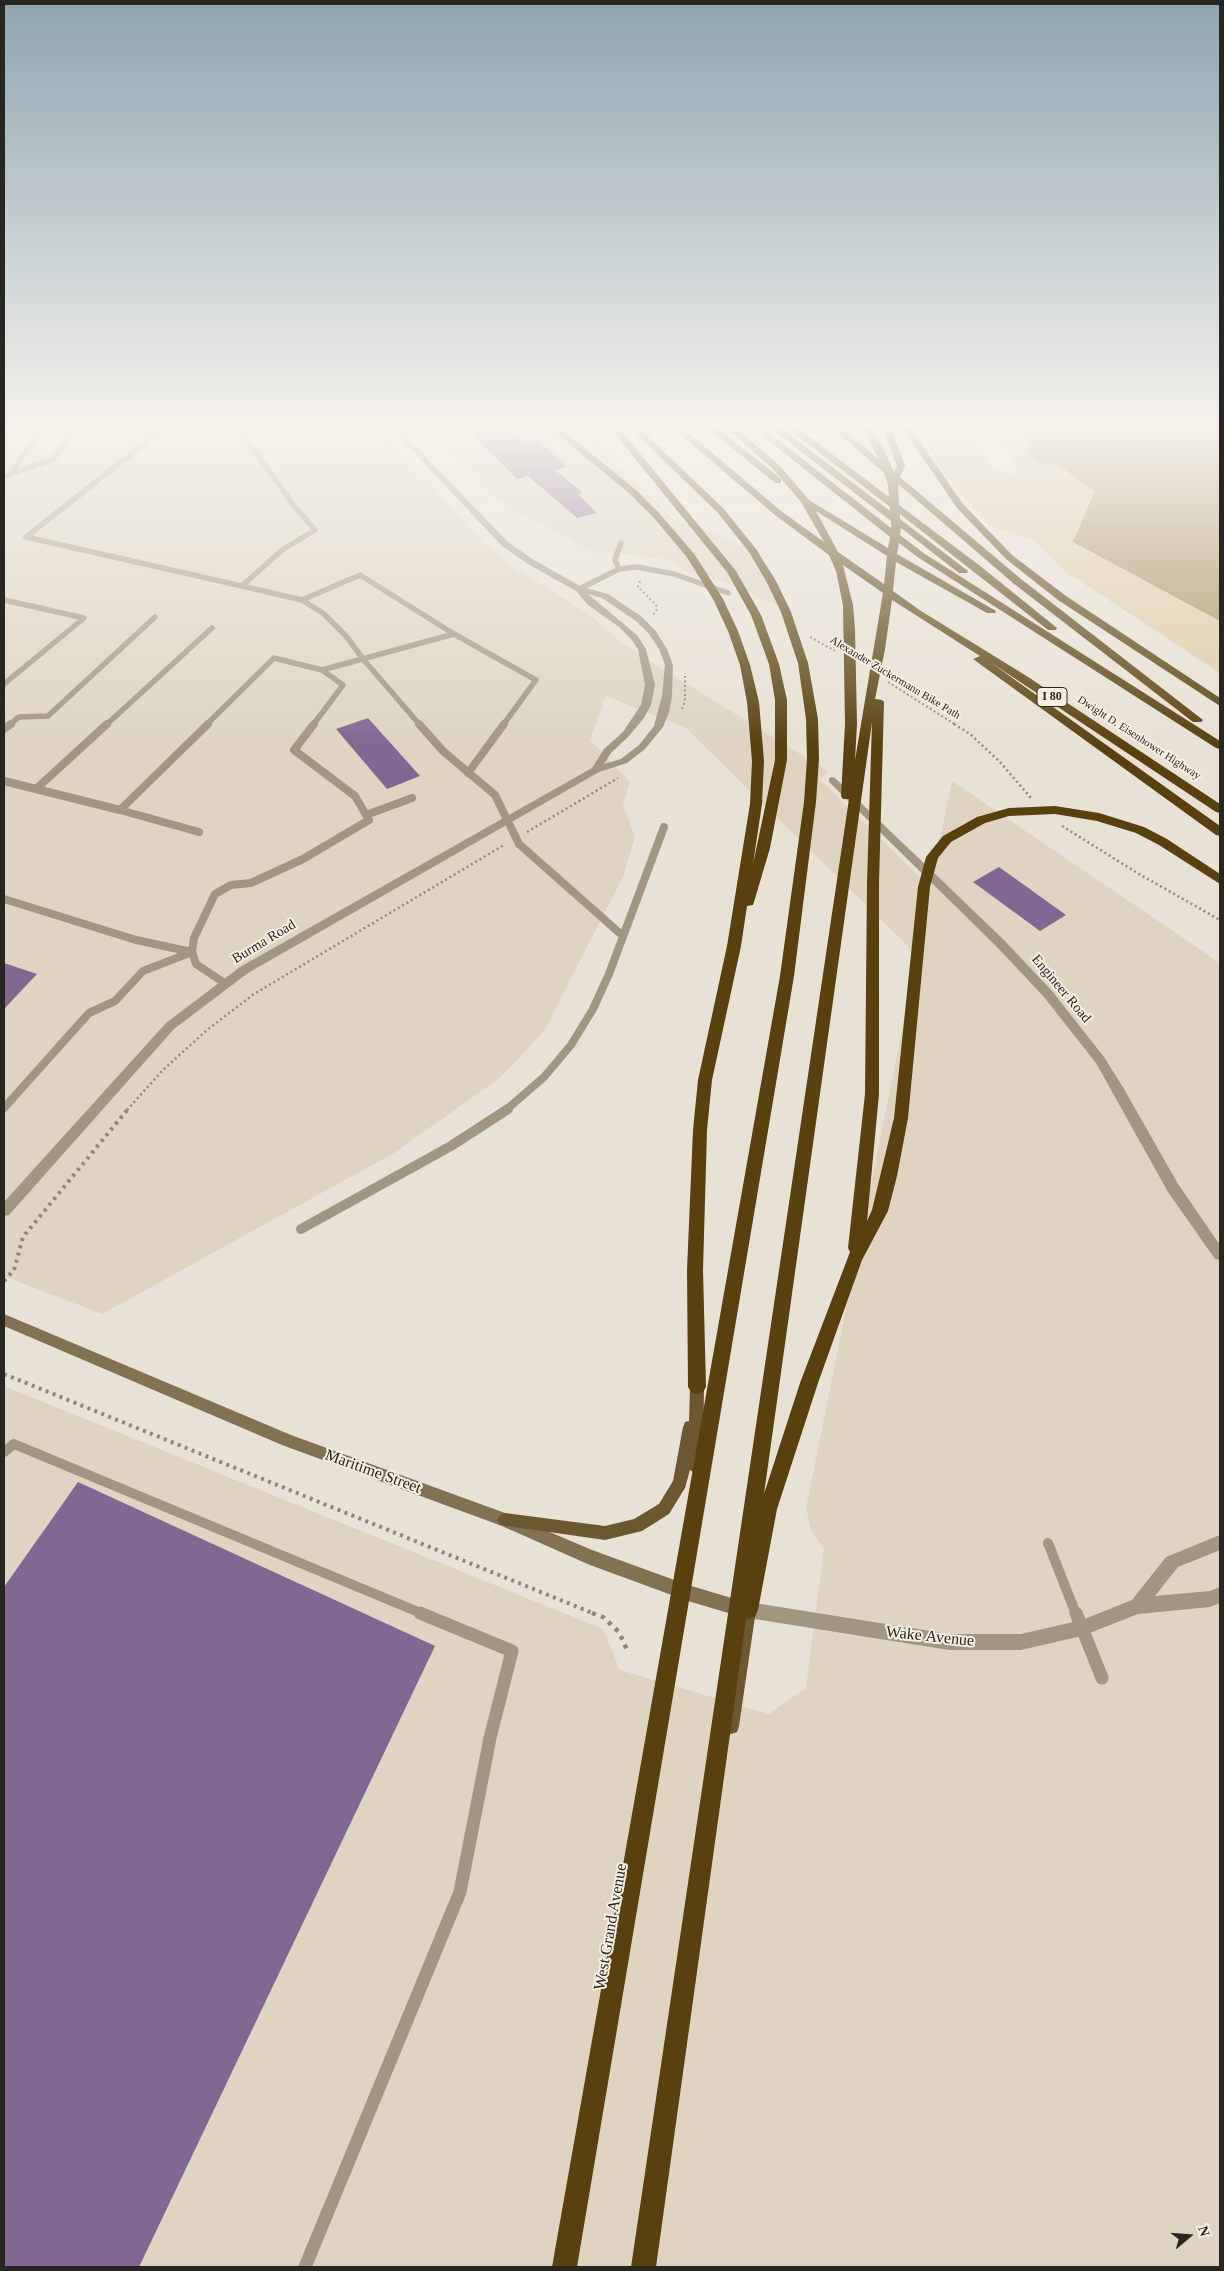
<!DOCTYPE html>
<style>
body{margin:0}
#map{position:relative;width:1224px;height:2271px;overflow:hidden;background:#e8e1d5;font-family:"Times New Roman",serif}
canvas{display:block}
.frame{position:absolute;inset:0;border:5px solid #282621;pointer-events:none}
.north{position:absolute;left:1164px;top:2211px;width:50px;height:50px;-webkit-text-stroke:4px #f5efe2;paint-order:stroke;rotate:72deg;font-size:14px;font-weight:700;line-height:20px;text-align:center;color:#282621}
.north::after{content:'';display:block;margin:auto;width:18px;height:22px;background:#282621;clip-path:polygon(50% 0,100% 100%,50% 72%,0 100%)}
</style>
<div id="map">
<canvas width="1224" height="2271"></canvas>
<div class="frame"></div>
<div class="north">N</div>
</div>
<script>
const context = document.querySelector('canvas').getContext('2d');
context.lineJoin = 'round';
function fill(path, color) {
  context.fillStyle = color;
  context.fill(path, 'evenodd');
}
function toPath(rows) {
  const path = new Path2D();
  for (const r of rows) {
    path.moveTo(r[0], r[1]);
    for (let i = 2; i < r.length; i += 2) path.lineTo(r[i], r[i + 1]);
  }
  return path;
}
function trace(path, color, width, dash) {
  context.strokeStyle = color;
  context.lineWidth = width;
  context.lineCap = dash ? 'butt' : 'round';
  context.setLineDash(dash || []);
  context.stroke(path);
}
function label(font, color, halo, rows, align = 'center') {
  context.font = font + ' "Times New Roman",serif';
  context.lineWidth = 4;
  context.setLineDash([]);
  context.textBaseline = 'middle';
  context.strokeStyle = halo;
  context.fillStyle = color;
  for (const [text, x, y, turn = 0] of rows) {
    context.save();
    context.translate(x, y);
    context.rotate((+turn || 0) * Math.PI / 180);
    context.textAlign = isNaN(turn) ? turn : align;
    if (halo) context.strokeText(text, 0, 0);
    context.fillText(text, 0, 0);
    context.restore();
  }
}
fill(toPath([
 [4,429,379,429,482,542,512,566,592,616,621,643,829,772,819,779,930,887,952,781,1220,963,1220,2267,4,2267,4,1386,603,1629,620,1670,769,1714,806,1688,824,1548,811,1530,806,1508,917,955,686,728,606,696,590,740,630,782,623,805,635,837,623,877,544,1031,501,1077,394,1153,102,1314,4,1276],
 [428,429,585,429,617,465,674,520,710,531,748,548,778,606,717,579,686,572,672,560,598,551,595,553,499,501]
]), '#ded4c1');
fill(toPath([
 [928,429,964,429,990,463,1009,476,1017,474,1009,451,988,429,1220,429,1220,673,1066,572,1033,539,992,527,948,480,931,453]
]), '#decba7');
fill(toPath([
 [1035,429,1220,429,1220,621,1073,542,1095,491,1058,465,1039,463,1026,450]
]), '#a78f5e');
fill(toPath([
 [467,429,512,429,526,443,538,440,567,467,555,470,583,493,578,494,597,513,577,518,528,476,517,479],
 [368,718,420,776,387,789,336,729],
 [999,867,1066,915,1040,931,973,882],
 [4,963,37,974,4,1009],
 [78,1482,435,1646,139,2267,4,2267,4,1587]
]), '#826792');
trace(toPath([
 [591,429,622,461],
 [640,581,638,587,656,605,657,609,653,615],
 [810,637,835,651],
 [888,682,956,725],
 [682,709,685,701,685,673]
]), '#8c887f', 2, [2, 2.5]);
trace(toPath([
 [954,724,970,734,1000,762,1031,798],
 [1062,826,1139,874,1220,920],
 [527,832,618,778],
 [127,1110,163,1070,207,1030,254,994,504,845]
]), '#8c887f', 2.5, [2, 3]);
trace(toPath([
 [4,1281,14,1270,23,1237,128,1109],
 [4,1374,595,1614]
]), '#8c887f', 4, [3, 4.5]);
trace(toPath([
 [592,1613,603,1617,619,1632,627,1650]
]), '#8c887f', 4.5, [4, 5.5]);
trace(toPath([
 [163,429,26,537,242,586],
 [239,429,295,507,315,530,282,550,242,586,302,600,323,613,346,636,363,659,420,725],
 [10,474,41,429],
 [4,476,54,459,73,429],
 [619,569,615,560,621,543],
 [579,589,619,569,637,567,674,574,728,593],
 [4,600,84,618,4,684],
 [302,600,360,575,454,634,536,680,503,725],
 [322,670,454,634],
 [9,725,19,717,48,716,155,617],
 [106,725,212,628],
 [206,725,274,658,322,670,343,685,313,725]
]), '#a19682', 5.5);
trace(toPath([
 [107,724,36,789,120,810,208,724],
 [419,724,443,751,495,795,519,844,623,936],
 [4,729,11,724],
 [468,773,504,724],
 [4,781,36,789],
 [120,810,199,832],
 [366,815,412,798],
 [4,899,136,940,192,952,196,964,226,984],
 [4,1108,89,1013,115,1001,143,971,192,952,194,938,215,894,231,885,251,883,303,859,369,820,355,796,294,750,314,724],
 [506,1110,544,1077,571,1045,593,1009,609,974,664,827]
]), '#a19682', 8);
trace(toPath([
 [301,1229,451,1146,508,1109],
 [4,1452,14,1444,423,1614],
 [1048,1543,1076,1614]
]), '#a19682', 10);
trace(toPath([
 [1076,1613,1102,1678],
 [305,2267,460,1892,490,1738,512,1651,420,1613]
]), '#a19682', 13);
fill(toPath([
 [392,429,399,429,508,542,534,560,582,587,608,594,642,617,655,630,667,649,673,665,672,696,669,712,663,727,645,749,627,763,599,772,248,973,174,1029,9,1215,4,1216,4,1202,166,1023,240,967,592,768,604,749,623,732,641,705,645,685,638,649,631,639,619,627,588,605,576,591,528,564,502,546,392,429],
 [588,594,602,598,636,621,649,634,659,649,665,665,662,696,654,726,639,745,621,759,604,764,611,753,629,736,644,718,651,705,655,685,646,649,637,635,588,594],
 [832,777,835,778,1005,941,1052,991,1104,1057,1124,1089,1178,1184,1220,1245,1220,1260,1215,1259,1168,1192,1096,1063,1044,997,997,947,829,782,829,778,832,777],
 [1220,1535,1220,1550,1178,1567,1155,1596,1210,1591,1220,1587,1220,1603,1210,1607,1138,1614,1082,1636,1021,1650,949,1650,748,1618,742,1616,740,1610,742,1604,748,1602,949,1634,1021,1634,1082,1620,1132,1600,1166,1557,1220,1535]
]), '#a19682');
fill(toPath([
 [4,1314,291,1435,505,1513,592,1550,688,1585,745,1602,751,1604,753,1610,751,1616,745,1618,688,1601,590,1565,502,1526,282,1445,4,1326,4,1314]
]), '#827253');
fill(toPath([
 [697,1381,702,1382,704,1387,703,1467,701,1472,696,1474,690,1470,685,1488,669,1514,642,1531,605,1540,500,1525,497,1520,500,1515,505,1513,605,1526,634,1519,659,1504,673,1481,683,1427,685,1422,689,1421,690,1387,692,1382,697,1381],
 [748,1602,754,1604,756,1610,739,1726,737,1732,731,1734,725,1732,723,1726,740,1610,742,1604,748,1602]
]), '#6b5831');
fill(toPath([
 [551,429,561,429,636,490,660,514,695,555,723,599,738,631,750,665,759,702,764,761,762,804,753,864,775,760,775,700,769,664,751,615,727,572,611,429,620,429,736,571,761,615,779,664,787,700,787,760,770,848,754,902,753,905,747,906,741,946,712,1080,707,1130,703,1270,706,1387,703,1392,697,1395,691,1392,688,1387,687,1270,693,1130,698,1080,727,946,750,804,752,761,747,702,740,665,728,631,713,599,686,556,654,518,630,494,551,429],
 [631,429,640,429,724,509,756,549,776,581,791,612,808,663,818,719,819,759,816,802,794,976,577,2267,552,2267,780,976,804,802,807,759,806,719,798,663,781,612,766,581,749,552,718,513,631,429],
 [674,429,684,429,781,511,824,542,801,502,774,470,728,429,737,429,780,466,809,500,888,548,890,537,754,429,764,429,891,528,891,521,772,429,782,429,890,511,890,507,789,429,799,429,889,497,888,484,884,473,834,429,843,429,879,459,863,429,871,429,883,448,894,472,897,466,883,429,891,429,905,466,900,477,1021,579,1203,720,1201,722,1193,722,1013,583,898,484,899,505,979,565,1057,628,1056,630,1048,630,900,514,900,519,968,571,967,573,959,573,901,528,900,535,925,554,1220,741,1220,749,1216,748,919,558,899,543,897,554,996,611,995,613,987,613,896,562,893,591,921,611,1025,675,1220,804,1220,813,1216,812,990,662,1220,826,1220,836,1216,835,973,659,980,656,892,600,885,649,875,699,882,700,884,702,879,883,879,1094,867,1221,872,1210,894,1118,918,887,926,857,943,836,977,817,1009,808,1055,806,1099,813,1144,827,1167,839,1220,874,1220,884,1159,845,1136,833,1097,821,1055,814,1009,816,985,823,951,842,938,858,930,887,908,1118,897,1176,888,1211,862,1260,818,1383,777,1509,758,1610,755,1617,746,1619,656,2267,631,2267,849,799,843,799,841,796,845,724,843,605,836,571,829,555,775,515,674,429],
 [816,511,887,556,884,584,838,552,816,511],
 [843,565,883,593,855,760,857,724,855,629,853,605,843,565],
 [872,722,867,883,865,1094,848,1248,850,1252,800,1383,764,1494,872,722],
 [709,429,719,429,781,479,781,483,775,483,709,429],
 [903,429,911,429,963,504,1012,555,1066,596,1220,698,1220,706,1058,600,1006,559,957,508,903,429]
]), '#58410f');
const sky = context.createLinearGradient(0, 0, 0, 747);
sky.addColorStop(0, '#8ea5b1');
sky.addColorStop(0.57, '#f5f2ec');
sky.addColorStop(1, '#f5f2ec00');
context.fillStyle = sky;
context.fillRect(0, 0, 1224, 747);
label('11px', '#282621', '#f5efe2', [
 ["Alexander Zuckermann Bike Path",895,678,31],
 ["Dwight D. Eisenhower Highway",1139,738,33]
]);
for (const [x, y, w] of [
 [1052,697,30]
]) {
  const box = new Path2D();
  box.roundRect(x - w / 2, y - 9.5, w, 19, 4);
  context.fillStyle = '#f5efe2';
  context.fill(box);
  trace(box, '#282621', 1);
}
label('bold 12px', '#282621', null, [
 ["I 80",1052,697]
]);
label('14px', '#282621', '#f5efe2', [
 ["Burma Road",264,942,-31],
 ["Engineer Road",1061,989,50]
]);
label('16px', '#282621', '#f5efe2', [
 ["Maritime Street",373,1472,20],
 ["Wake Avenue",930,1637,6],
 ["West Grand Avenue",611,1927,-80]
]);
</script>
